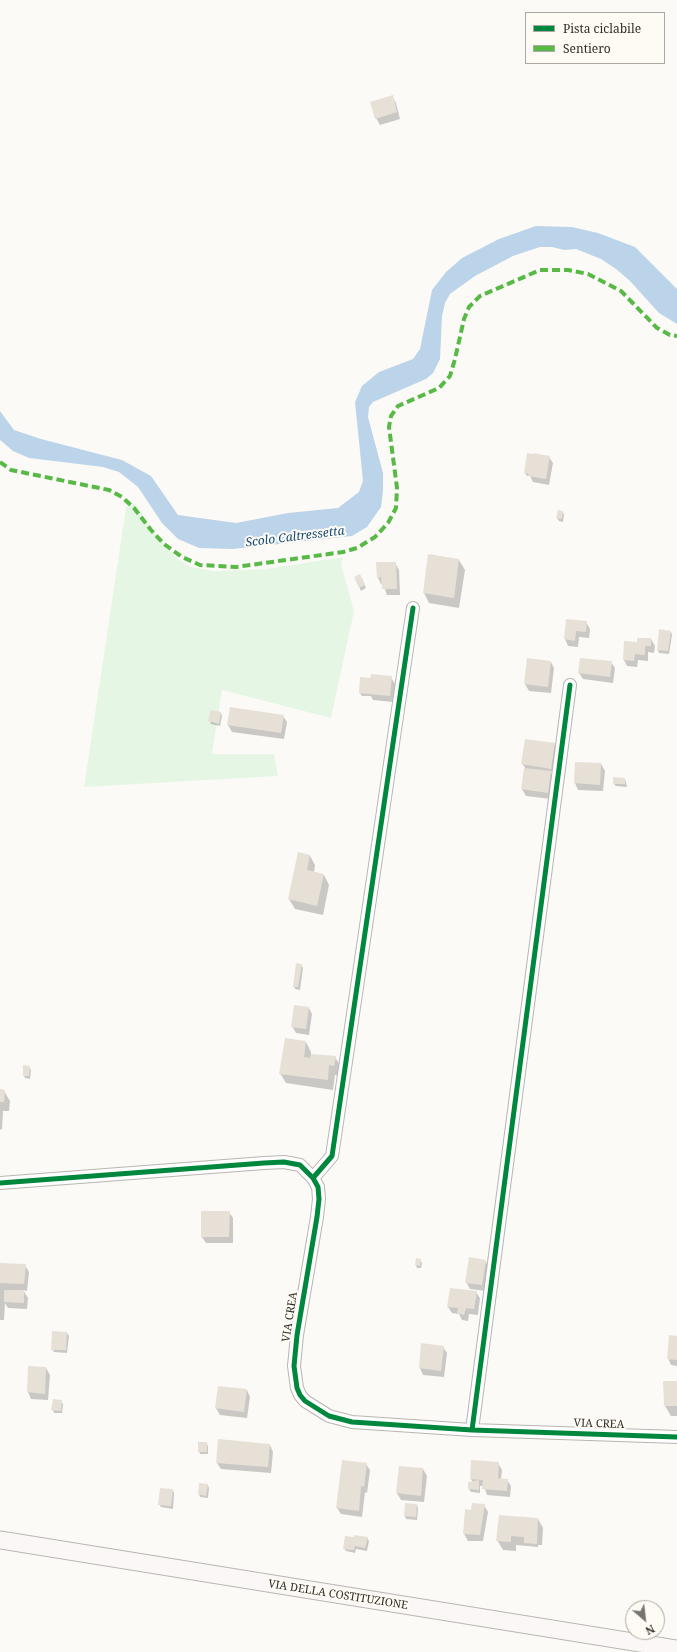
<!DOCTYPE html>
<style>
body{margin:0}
#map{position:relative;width:677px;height:1652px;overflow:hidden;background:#fcfaf6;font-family:"Noto Serif",serif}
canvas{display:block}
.legend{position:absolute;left:525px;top:12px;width:140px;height:52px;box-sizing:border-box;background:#fefbf4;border:1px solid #aba8a1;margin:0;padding:5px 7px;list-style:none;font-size:12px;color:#2e2c25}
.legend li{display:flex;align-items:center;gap:8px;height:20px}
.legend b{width:20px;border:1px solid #aba8a1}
.north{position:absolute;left:625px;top:1600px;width:40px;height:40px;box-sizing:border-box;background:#fefbf4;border:1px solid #aba8a1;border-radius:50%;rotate:152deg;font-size:11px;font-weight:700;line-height:16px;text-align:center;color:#2e2c25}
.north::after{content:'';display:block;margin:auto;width:14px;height:18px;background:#76746e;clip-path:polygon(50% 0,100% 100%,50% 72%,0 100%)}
</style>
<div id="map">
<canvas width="677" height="1652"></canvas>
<ul class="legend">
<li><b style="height:5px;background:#00873e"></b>Pista ciclabile</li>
<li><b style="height:5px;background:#58b947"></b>Sentiero</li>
</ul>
<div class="north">N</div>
</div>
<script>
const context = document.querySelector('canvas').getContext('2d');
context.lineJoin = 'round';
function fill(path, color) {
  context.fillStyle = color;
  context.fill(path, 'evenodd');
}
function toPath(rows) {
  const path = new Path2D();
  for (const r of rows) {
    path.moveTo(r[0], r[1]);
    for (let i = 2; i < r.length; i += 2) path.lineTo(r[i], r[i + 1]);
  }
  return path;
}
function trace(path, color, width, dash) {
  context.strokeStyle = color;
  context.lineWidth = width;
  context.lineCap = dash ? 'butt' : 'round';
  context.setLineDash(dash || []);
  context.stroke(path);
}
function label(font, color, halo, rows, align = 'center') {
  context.font = font + ' "Noto Serif",serif';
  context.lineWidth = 4;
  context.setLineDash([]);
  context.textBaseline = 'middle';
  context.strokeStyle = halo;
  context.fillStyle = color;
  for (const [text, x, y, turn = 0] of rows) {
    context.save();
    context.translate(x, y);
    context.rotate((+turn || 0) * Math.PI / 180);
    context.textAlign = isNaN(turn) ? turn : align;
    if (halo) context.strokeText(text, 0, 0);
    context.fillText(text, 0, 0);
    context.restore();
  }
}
fill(toPath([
 [127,501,137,506,148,524,175,557,191,567,214,571,266,569,343,557,341,564,354,611,331,718,222,690,212,754,274,754,278,776,84,787]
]), '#e6f6e5');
fill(toPath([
 [536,226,572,227,598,233,635,247,677,289,677,324,659,313,630,281,616,269,601,259,576,249,564,250,552,247,540,247,513,256,475,276,450,294,445,303,442,316,440,359,433,373,426,379,373,402,369,407,368,417,383,473,383,491,381,507,367,527,352,536,233,549,199,548,178,539,162,523,138,487,119,472,103,467,29,458,13,451,0,440,0,411,14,430,41,439,122,460,151,476,178,515,236,523,288,513,338,508,359,492,363,481,355,402,362,386,379,372,413,359,420,349,432,290,446,272,462,258,499,239]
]), '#bcd4ea');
fill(toPath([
 [392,96,396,103,400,119,380,125,376,118],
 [549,457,553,463,549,485,533,482,530,476,527,476,525,473],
 [563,512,564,515,563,522,559,521,557,518],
 [429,556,459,560,465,570,459,608,429,603,424,593],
 [395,563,399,570,400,595,387,595,383,584,381,584,378,578],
 [355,577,362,578,366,588,361,591],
 [567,620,586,622,590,629,589,638,579,637,578,647,568,646,565,639],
 [660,630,671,632,672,635,669,654,659,653,658,650],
 [651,639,655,646,654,653,648,652,648,661,638,660,637,667,627,666,624,660],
 [551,662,554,668,551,693,529,691,525,684],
 [611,662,615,668,613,683,583,679,579,673],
 [391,677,395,684,393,702,373,700,371,696,362,696,360,693],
 [221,713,222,716,220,726,211,724,210,721],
 [283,716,287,722,284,739,232,732,228,725],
 [554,744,558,750,555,769,553,768,552,771,550,771,554,779,551,799,526,796,522,789,525,767,522,764],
 [576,763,601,764,605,771,603,791,578,790,575,783],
 [625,779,627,787,616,786,614,784],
 [299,853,310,856,315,865,314,873,324,875,329,885,323,915,295,909,289,899],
 [301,965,303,968,300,990,295,989,294,986],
 [309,1008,312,1014,309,1035,296,1033,292,1026],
 [306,1042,311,1052,311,1055,335,1057,341,1067,340,1076,335,1075,333,1090,286,1083,280,1073],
 [29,1067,31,1070,30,1079,25,1078,24,1076],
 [0,1090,4,1091,10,1101,9,1111,3,1111,2,1130,0,1129],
 [229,1212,233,1218,233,1243,206,1243,202,1237],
 [420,1260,422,1263,421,1268,417,1268,416,1265],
 [485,1261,489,1267,486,1291,470,1289,466,1282],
 [0,1264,25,1265,29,1272,27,1291,23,1290,28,1298,27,1309,8,1308,5,1303,4,1320,0,1320],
 [476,1292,480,1298,478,1315,469,1314,468,1321,462,1320,459,1314,452,1313,448,1307],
 [67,1333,69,1336,67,1353,54,1352,52,1349],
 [677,1337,677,1366,671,1365,668,1358],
 [443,1347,447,1353,444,1377,423,1375,420,1368],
 [29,1367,46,1368,50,1375,48,1400,31,1399,28,1392],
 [677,1382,677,1416,671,1416,665,1406],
 [247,1390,250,1397,247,1418,220,1415,216,1408],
 [61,1401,63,1404,62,1413,54,1413,53,1410],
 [206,1443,208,1446,208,1454,200,1454,199,1451],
 [270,1445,273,1452,271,1473,221,1469,217,1463],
 [472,1461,498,1463,502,1470,501,1479,507,1480,511,1486,510,1497,487,1495,484,1486,480,1486,480,1493,471,1492,469,1489,473,1482,471,1479],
 [366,1464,370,1470,367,1493,365,1492,362,1517,341,1514,337,1508],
 [400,1467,423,1469,427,1476,424,1502,401,1500,397,1493],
 [200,1484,208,1485,209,1488,208,1498,200,1497,199,1494],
 [173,1490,174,1493,173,1509,161,1507,159,1504],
 [406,1504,417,1505,418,1508,417,1520,406,1519,405,1516],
 [484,1505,488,1512,483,1541,468,1541,464,1534,466,1510,472,1511],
 [538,1519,543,1528,542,1545,538,1545,538,1547,516,1545,516,1551,503,1550,497,1540],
 [367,1538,369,1541,367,1551,356,1549,355,1553,346,1551,344,1548]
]), '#0003');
fill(toPath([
 [393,95,397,112,375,119,370,102],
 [527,453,533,454,533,453,550,456,546,479,528,476,529,474,524,473],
 [558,510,563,511,562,519,556,518],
 [428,554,459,559,454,598,423,593],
 [376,562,396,562,397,589,382,589,381,577,377,578],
 [360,574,365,585,359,588,354,577],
 [566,619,587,621,586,632,576,631,575,641,564,639],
 [659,629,671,631,668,651,657,650],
 [637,638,651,638,651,646,645,646,645,655,635,654,634,661,623,660,624,641,637,642],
 [527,658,551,661,548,687,524,684],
 [580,658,612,661,610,677,578,673],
 [371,674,392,676,390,696,359,693,360,677,370,678],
 [230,707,284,715,281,733,227,725],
 [211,710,221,712,219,724,208,721],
 [525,739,555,743,551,769,521,764],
 [575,762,601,763,600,785,574,783],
 [524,768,551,771,548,793,521,789],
 [613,777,625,778,625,784,613,784],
 [298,852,310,855,307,870,324,874,317,906,288,899],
 [296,963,302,964,298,987,293,987],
 [294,1005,309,1007,306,1029,291,1027],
 [285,1038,306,1041,304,1057,310,1058,311,1054,336,1056,334,1066,329,1065,328,1080,279,1074],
 [23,1065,30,1066,29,1076,23,1076],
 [0,1089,5,1090,4,1102,0,1102],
 [201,1211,230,1211,229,1237,201,1237],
 [469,1257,486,1260,482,1285,465,1283],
 [416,1258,421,1259,420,1266,415,1265],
 [0,1263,26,1264,24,1284,0,1283],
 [450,1288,477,1291,474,1309,466,1308,464,1315,457,1313,458,1308,447,1307],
 [4,1290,24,1290,24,1303,4,1302],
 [52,1331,67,1332,66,1350,51,1350],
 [669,1335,677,1336,677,1360,667,1359],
 [421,1343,444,1346,441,1371,419,1368],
 [28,1366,46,1367,45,1394,27,1392],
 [663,1381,677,1381,677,1406,664,1406],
 [218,1386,247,1389,244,1412,215,1408],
 [53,1399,62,1400,61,1411,51,1410],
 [218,1439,270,1444,268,1467,216,1463],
 [198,1442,207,1442,207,1452,198,1452],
 [342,1460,367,1463,364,1487,361,1486,359,1511,336,1508],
 [471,1460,499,1462,498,1478,508,1479,507,1491,482,1489,483,1480,470,1479],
 [399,1466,423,1468,421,1496,396,1493],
 [479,1480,479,1490,468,1489,468,1482],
 [199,1483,208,1484,206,1496,198,1494],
 [160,1488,173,1489,171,1506,158,1505],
 [405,1503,417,1504,416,1517,404,1516],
 [472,1503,485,1504,480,1535,463,1534,465,1509,471,1510],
 [499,1515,538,1518,537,1544,524,1543,524,1537,511,1536,511,1542,496,1541],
 [354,1535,368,1537,365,1548,355,1546,354,1550,343,1549,345,1536,354,1537]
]), '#e7e0d7');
const minor = toPath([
 [313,1178,332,1156,413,608],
 [0,1183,264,1163,284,1162,300,1165,313,1178,318,1187,319,1199,317,1217,297,1335,294,1366,297,1388,300,1395,305,1401,329,1416,352,1422,472,1430,677,1437],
 [472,1430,570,685]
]);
const secondary = toPath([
 [0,1540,677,1649]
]);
trace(minor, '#b9b6b1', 14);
trace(secondary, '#b9b6b1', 19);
trace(minor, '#fffefe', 12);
trace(secondary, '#faf7f6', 17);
trace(toPath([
 [0,462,11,470,109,490,122,497,134,508,151,530,164,544,182,557,200,565,236,567,343,552,357,548,375,537,388,523,396,508,397,488,389,427,391,416,398,406,439,388,450,376,455,359,464,319,469,307,480,296,540,270,568,270,588,274,621,291,657,328,670,335,677,336]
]), '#58b947', 4, [8, 4]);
trace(toPath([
 [313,1178,332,1156,413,608],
 [0,1183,264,1163,284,1162,300,1165,313,1178,318,1187,319,1199,317,1217,297,1335,294,1366,297,1388,300,1395,305,1401,329,1416,352,1422,472,1430,677,1437],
 [472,1430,570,685]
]), '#00873e', 5);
label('11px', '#2e2c25', '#fefbf4', [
 ["VIA CREA",290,1317,-81],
 ["VIA CREA",599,1424,2],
 ["VIA DELLA COSTITUZIONE",338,1595,9]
]);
label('italic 12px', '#124973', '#fefbf4', [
 ["Scolo Caltressetta",295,537,-7]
]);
</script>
